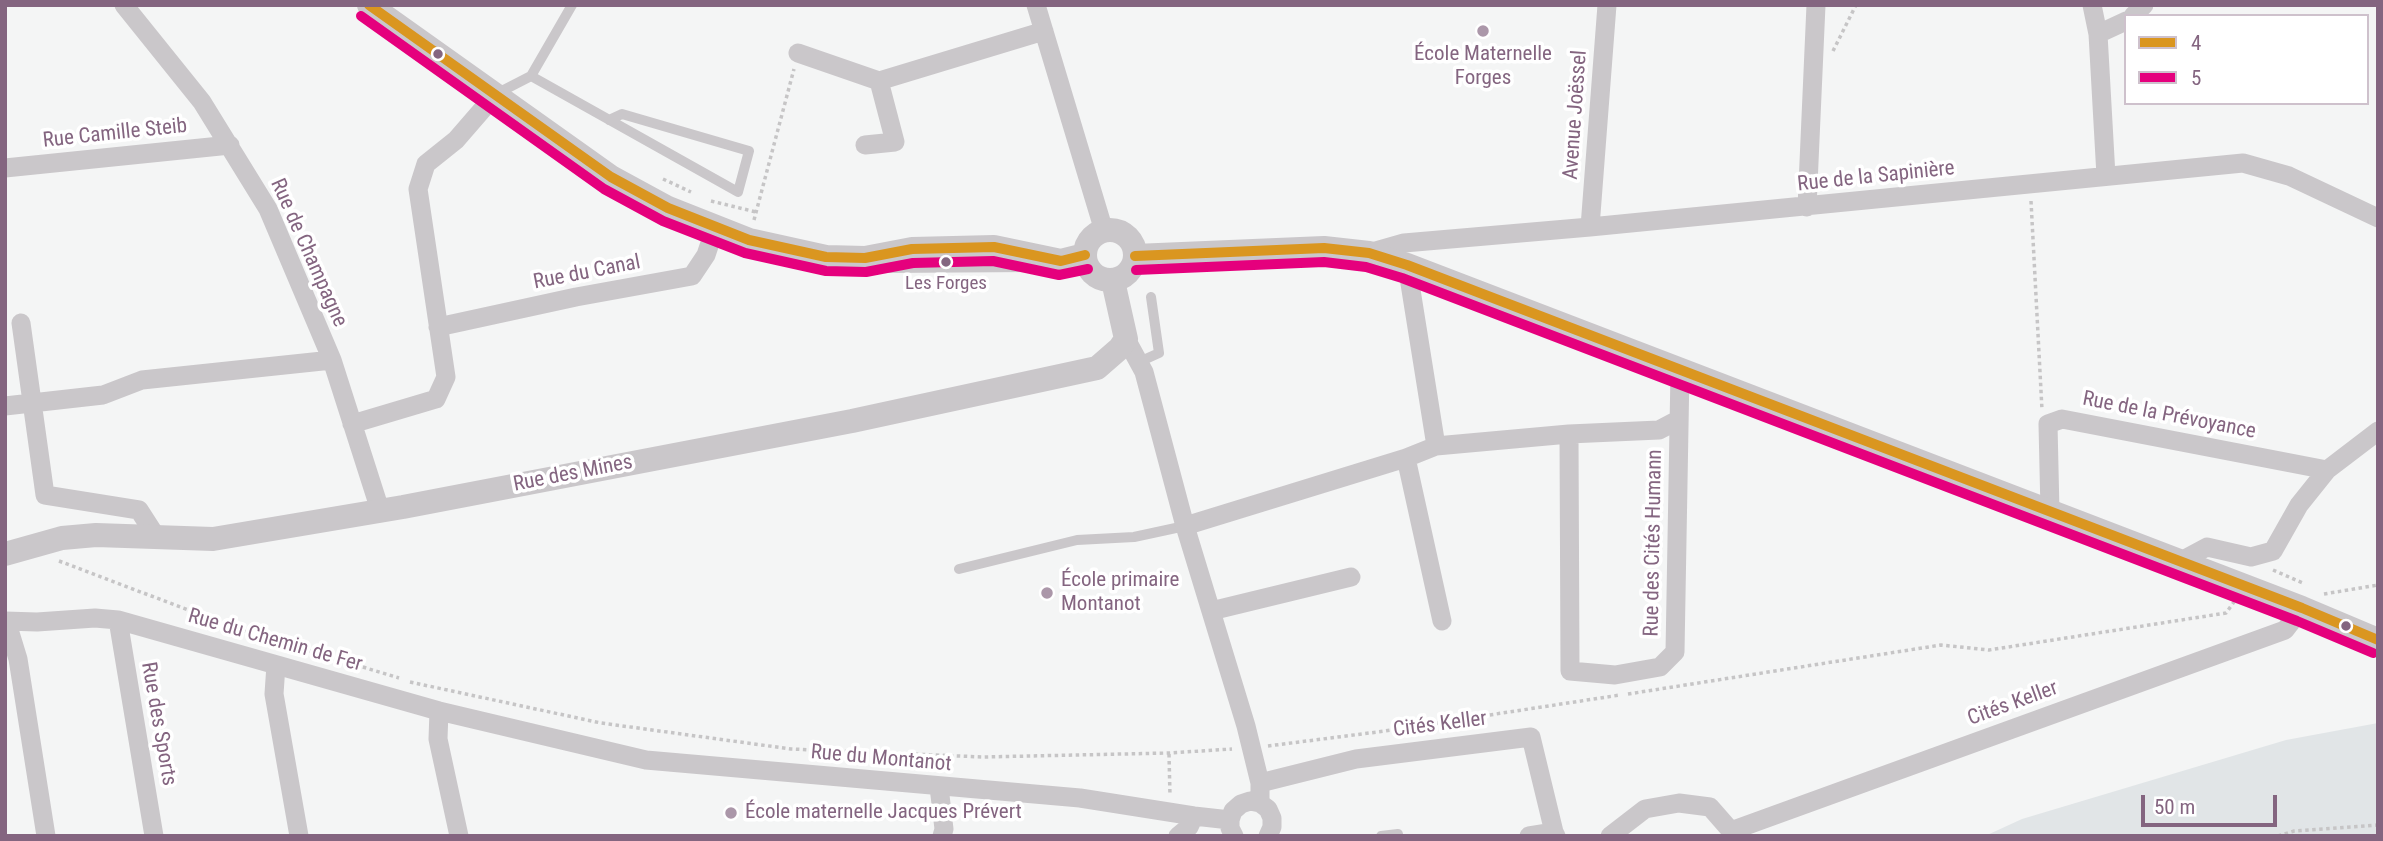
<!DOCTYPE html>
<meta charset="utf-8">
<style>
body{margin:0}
#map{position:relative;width:2383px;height:841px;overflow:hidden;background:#f4f5f5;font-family:"Roboto Condensed",sans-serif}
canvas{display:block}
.frame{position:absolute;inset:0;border:7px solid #846580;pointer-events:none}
.legend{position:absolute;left:2124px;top:14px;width:245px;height:91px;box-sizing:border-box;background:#fff;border:2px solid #cec1cc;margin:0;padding:9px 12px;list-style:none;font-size:21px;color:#846580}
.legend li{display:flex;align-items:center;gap:14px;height:35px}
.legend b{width:35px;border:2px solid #cec1cc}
.scale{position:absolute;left:2141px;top:795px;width:136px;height:32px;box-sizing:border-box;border:4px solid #846580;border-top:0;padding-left:9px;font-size:21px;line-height:24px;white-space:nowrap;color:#846580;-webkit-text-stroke:5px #fff;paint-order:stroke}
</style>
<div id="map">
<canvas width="2383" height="841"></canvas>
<div class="frame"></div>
<ul class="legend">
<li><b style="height:9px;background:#da9620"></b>4</li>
<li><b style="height:9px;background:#e5007d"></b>5</li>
</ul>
<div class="scale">50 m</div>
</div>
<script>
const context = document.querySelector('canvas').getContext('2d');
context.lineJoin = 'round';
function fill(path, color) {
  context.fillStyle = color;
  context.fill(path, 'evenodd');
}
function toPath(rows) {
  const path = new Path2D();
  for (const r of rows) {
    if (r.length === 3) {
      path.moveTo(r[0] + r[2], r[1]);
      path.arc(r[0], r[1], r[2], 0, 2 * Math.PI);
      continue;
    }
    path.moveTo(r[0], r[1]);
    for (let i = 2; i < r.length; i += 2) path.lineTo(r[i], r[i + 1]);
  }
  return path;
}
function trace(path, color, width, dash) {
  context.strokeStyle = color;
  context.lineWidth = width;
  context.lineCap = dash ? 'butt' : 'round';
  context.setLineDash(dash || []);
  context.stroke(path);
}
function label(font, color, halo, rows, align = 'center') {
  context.font = font + ' "Roboto Condensed",sans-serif';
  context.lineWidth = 7;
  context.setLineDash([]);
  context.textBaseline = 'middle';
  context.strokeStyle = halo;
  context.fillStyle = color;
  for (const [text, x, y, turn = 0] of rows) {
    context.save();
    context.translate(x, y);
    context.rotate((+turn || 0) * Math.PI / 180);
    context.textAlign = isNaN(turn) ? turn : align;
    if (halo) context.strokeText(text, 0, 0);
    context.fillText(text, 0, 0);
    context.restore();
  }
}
fill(toPath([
 [2378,723,2378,836,1985,836,2022,819,2286,740]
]), '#e1e5e7');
trace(toPath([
 [1833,51,1856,5],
 [663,179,691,192],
 [711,201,756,212],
 [2031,201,2042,410],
 [754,220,794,69],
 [59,561,241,630,399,678],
 [2273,570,2305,584],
 [2324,594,2378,585],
 [410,682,601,723,791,749,983,757,1169,753,1232,749],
 [1628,694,1941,645,1989,650,2226,613,2234,602],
 [1268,746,1385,731,1620,695],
 [1169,754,1170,796],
 [2278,836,2294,831,2378,825]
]), '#c6c5c6', 3.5, [3.5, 3.5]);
trace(toPath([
 [531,76,572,5],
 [496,94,531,76,738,192,749,151,622,114,609,120],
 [872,262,883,268,1033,267,1039,262],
 [1139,362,1159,353,1151,297],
 [959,569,1077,540,1134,537,1185,526],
 [1381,836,1398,834]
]), '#cac7ca', 10);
trace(toPath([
 [124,5,202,102,268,209,332,360,380,510],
 [1036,5,1104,231],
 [2092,5,2098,34,2106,176],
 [2133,16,2144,5],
 [2098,34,2126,21],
 [798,53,879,81,1044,31],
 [865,145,895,142,879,81],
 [5,168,230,145],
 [1807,207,1816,5],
 [1590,227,1607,5],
 [1369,253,1404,243,1590,227,2243,163,2289,176,2378,218],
 [1407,265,1436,446],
 [21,323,45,495,139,510,157,538],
 [438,327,576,297,692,276,706,255,715,228],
 [1126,339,1144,372,1185,526,1246,726,1260,783,1260,803],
 [5,406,103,395,142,380,332,360],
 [352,424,436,399,446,377,418,189,426,164,456,140,495,95],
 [1569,434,1570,671,1615,675,1660,667,1675,652,1680,371],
 [1406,458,1442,621],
 [2050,512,2048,424,2062,419,2327,470],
 [1185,526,1406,458,1436,446,1569,434,1659,430,1678,420],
 [2179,562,2207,547,2251,557,2273,551,2299,505,2327,470,2378,431],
 [1211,611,1351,577],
 [118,620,154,836],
 [5,621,37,622,95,618,118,620,439,711,646,760,1080,798,1194,816,1230,820],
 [7,623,18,659,46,836],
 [276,665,274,694,299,836],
 [439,711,438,739,459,836],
 [1260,783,1356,759,1531,737,1554,832],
 [939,787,944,829,942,836],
 [1178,836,1189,827,1194,816],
 [1234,836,1230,828,1230,820,1233,811,1241,804,1250,801,1260,803,1268,809,1272,818,1272,827,1268,836],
 [1529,836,1554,832,1556,836],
 [1610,836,1645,809,1679,803,1710,807,1731,831,2285,630,2302,608]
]), '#cac7ca', 19);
trace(toPath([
 [369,5,611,177,668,208,749,240,826,257,865,258,912,249,994,247,1061,261,1085,255],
 [1110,255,25],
 [1135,256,1324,248,1369,253,1407,265,2302,608,2378,640],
 [5,554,62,538,96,535,213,539,403,507,852,421,1097,368,1120,348,1126,339,1113,281]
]), '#cac7ca', 24);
trace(toPath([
 [369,5,611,177,668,208,749,240,826,257,865,258,912,249,994,247,1061,261,1085,255],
 [1135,256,1324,248,1369,253,1407,265,2302,608,2378,640]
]), '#da9620', 10);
trace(toPath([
 [361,16,604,189,663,221,745,253,826,271,866,272,913,263,993,261,1059,275,1088,269],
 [1136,270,1324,262,1366,267,1402,278,2297,621,2373,653]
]), '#e5007d', 10);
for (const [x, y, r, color] of [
 [1483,31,7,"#ab97a9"],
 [438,54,6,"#846580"],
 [946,262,6,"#846580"],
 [1047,593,7,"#ab97a9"],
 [2346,626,6,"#846580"],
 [731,813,7,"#ab97a9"]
]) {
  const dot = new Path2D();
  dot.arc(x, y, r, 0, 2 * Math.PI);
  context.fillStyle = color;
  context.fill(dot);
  trace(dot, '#fff', 2.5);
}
label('19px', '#846580', '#fff', [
 ["Les Forges",946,284]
]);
label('21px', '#846580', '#fff', [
 ["École Maternelle",1483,55,"center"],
 ["Forges",1483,79,"center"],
 ["École primaire",1061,581],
 ["Montanot",1061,605],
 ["École maternelle Jacques Prévert",745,813]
], 'left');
label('21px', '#846580', '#fff', [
 ["Avenue Joëssel",1576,115,-86],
 ["Rue Camille Steib",115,134,-6],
 ["Rue de la Sapinière",1876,177,-6],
 ["Rue de Champagne",308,253,66],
 ["Rue du Canal",587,273,-11],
 ["Rue de la Prévoyance",2169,416,11],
 ["Rue des Mines",573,474,-11],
 ["Rue des Cités Humann",1654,543,-89],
 ["Rue du Chemin de Fer",275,641,16],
 ["Cités Keller",2013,704,-20],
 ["Rue des Sports",158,724,80],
 ["Cités Keller",1440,725,-7],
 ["Rue du Montanot",881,759,5]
]);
</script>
